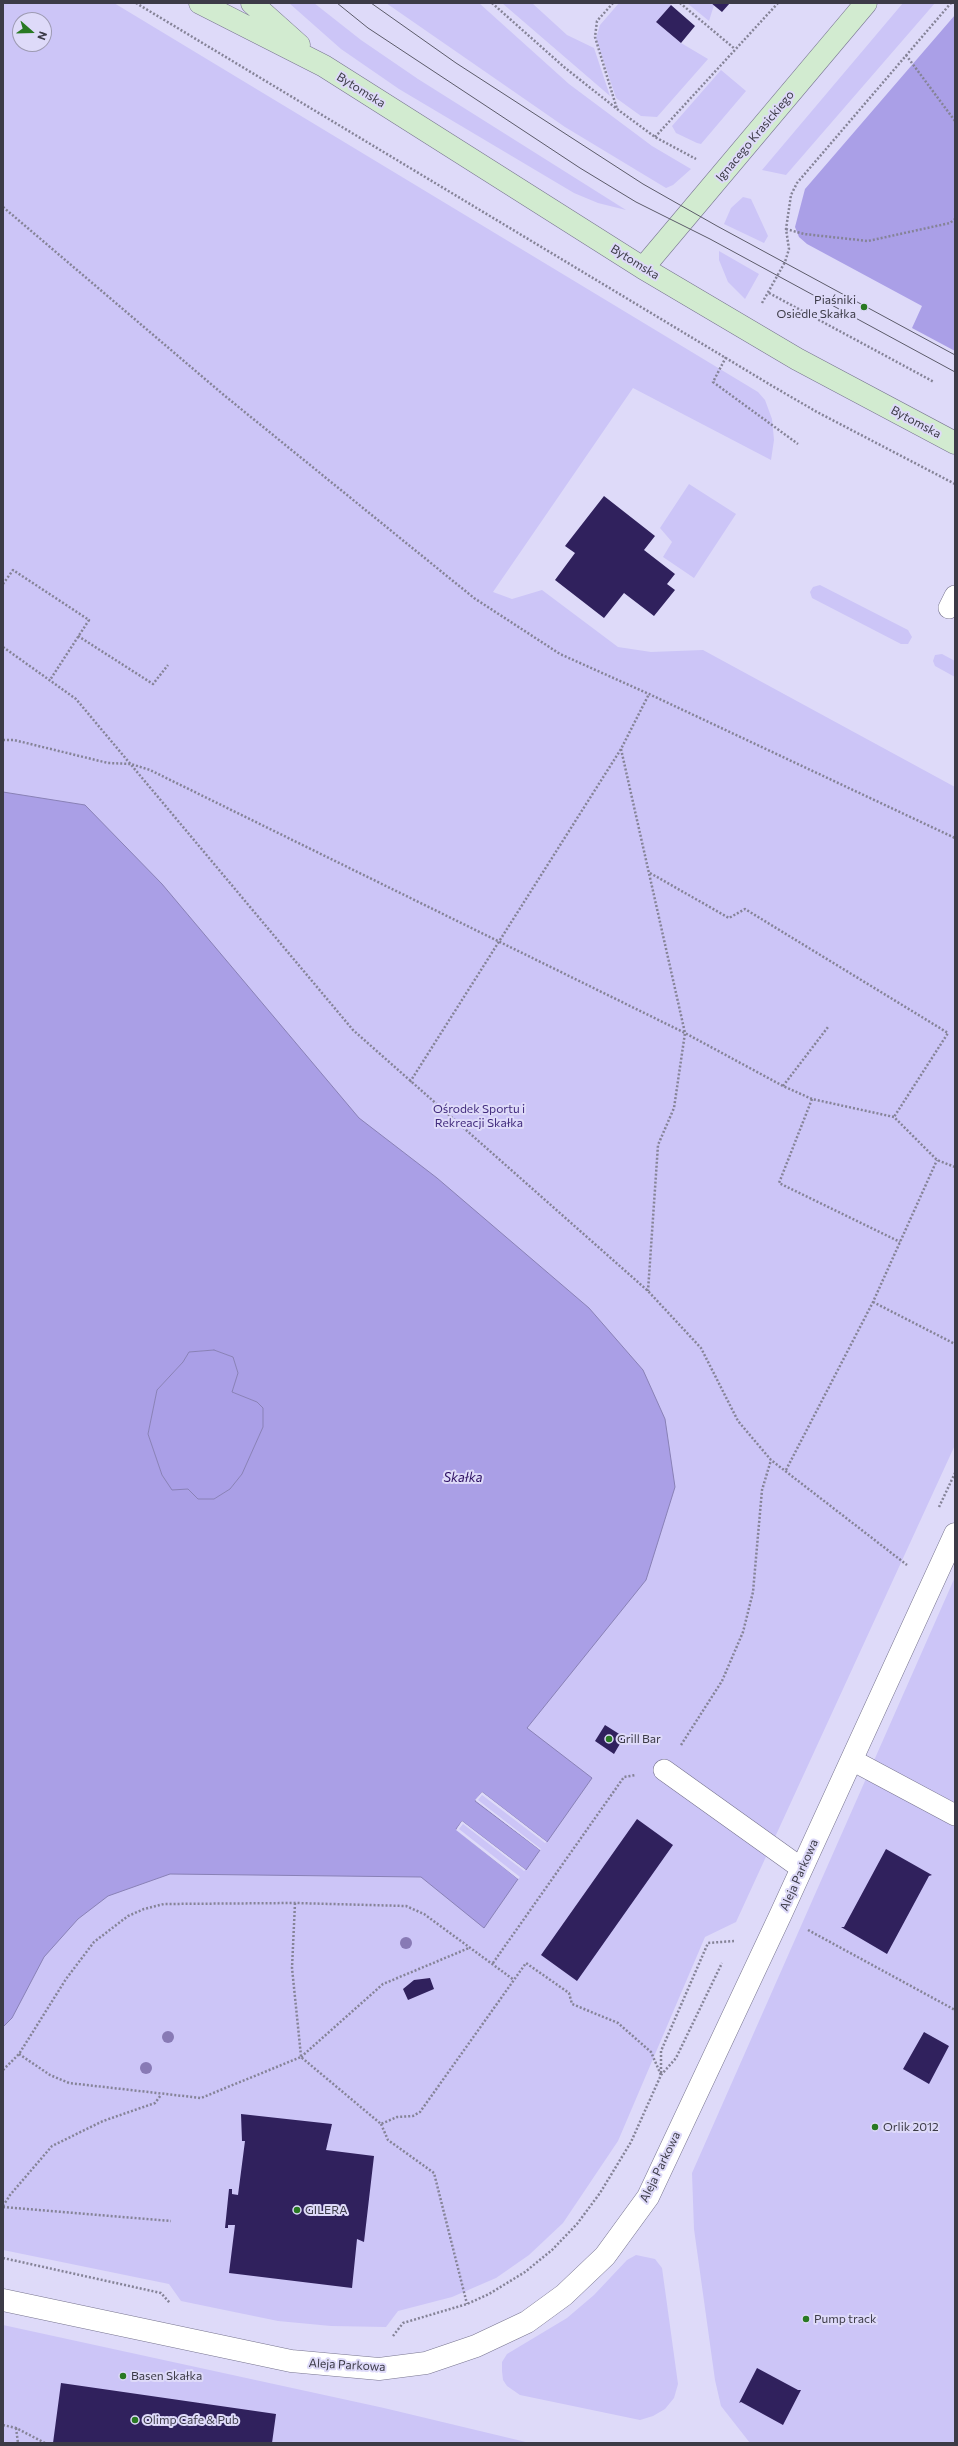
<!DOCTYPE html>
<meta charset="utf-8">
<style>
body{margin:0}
#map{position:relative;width:958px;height:2446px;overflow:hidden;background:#dedaf9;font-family:Commissioner,sans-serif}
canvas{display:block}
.frame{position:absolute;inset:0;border:4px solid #3c3b47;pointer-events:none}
.north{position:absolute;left:12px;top:12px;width:40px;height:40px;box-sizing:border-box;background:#dedaf9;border:1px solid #9d9ab2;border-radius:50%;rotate:110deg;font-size:11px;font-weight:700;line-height:16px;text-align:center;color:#3c3b47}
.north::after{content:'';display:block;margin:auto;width:14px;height:18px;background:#297923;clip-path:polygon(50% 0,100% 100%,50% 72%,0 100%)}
</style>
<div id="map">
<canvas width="958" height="2446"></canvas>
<div class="frame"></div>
<div class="north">N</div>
</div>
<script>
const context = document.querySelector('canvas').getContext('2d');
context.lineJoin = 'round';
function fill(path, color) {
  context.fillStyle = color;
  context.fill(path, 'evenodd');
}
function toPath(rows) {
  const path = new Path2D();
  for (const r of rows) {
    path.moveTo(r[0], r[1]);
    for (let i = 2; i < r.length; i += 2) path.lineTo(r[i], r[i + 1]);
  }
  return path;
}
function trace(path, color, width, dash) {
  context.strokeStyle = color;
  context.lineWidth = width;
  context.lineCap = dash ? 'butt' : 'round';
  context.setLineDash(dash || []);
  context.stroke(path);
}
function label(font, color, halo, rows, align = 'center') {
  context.font = font + ' Commissioner,sans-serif';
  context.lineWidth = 4;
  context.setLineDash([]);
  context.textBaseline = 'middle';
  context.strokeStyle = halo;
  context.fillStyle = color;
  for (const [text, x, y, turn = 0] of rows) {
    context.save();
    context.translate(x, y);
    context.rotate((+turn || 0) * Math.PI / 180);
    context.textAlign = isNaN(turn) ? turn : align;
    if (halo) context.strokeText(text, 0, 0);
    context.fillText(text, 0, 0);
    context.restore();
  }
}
fill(toPath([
 [3,3,114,3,758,392,765,400,772,419,774,440,771,460,633,388,493,592,512,599,542,590,618,647,651,652,703,650,955,787,955,1445,736,1922,705,1937,618,2141,563,2223,529,2255,496,2278,452,2297,398,2311,386,2327,331,2326,278,2321,181,2301,169,2284,3,2250],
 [20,20,44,20,44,44,20,44],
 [289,3,314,3,361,40,418,79,626,210,598,203,574,193,399,89,341,49],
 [386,3,479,3,569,84,652,146,691,169,673,185,666,188,565,127],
 [502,3,532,3,567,35,594,48,610,96],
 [619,3,669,3,671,5,656,22,681,43,708,59,657,117,641,116,616,98,596,38,600,25],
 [687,3,711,3,714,5,709,21],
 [903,3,935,3,786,175,762,170],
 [721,70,746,91,701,144,697,143,676,133,672,126],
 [743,197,751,199,768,236,764,243,724,224,731,208],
 [719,251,759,274,745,299,728,282,719,260],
 [689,484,736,514,694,578,663,557,672,542,660,528],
 [820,585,908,630,912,637,908,644,901,644,812,598,810,592,813,587],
 [942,654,955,661,955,677,935,666,933,661,935,655],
 [955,1577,955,2443,750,2443,721,2406,715,2380,694,2229,692,2173],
 [636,2255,655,2259,662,2268,678,2384,674,2398,665,2409,653,2416,640,2420,520,2395,507,2386,503,2380,502,2371,502,2362,507,2354,567,2318,594,2295,627,2260],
 [3,2325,384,2408,530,2443,3,2443]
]), '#ccc5f7');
fill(toPath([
 [955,15,955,351,912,328,922,306,807,244,799,237,795,227,805,189],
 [214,1350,233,1357,238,1373,232,1392,257,1402,263,1408,263,1427,242,1474,230,1489,214,1499,198,1499,188,1489,172,1491,162,1475,148,1434,157,1390,183,1362,189,1352]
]), '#aa9fe7');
const water = toPath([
 [3,792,85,805,162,884,359,1118,437,1178,589,1308,643,1370,665,1419,675,1487,646,1580,527,1728,592,1778,547,1842,482,1792,475,1801,540,1850,526,1870,462,1821,456,1829,518,1879,484,1928,421,1877,170,1874,108,1896,78,1919,44,1957,12,2018,3,2027,3,792],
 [214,1350,233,1357,238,1373,232,1392,257,1402,263,1408,263,1427,242,1474,230,1489,214,1499,198,1499,188,1489,172,1490,162,1475,148,1434,157,1390,183,1362,189,1352,214,1350]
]);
fill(water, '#aa9fe6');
trace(water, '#8981b6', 1);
fill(toPath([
 [482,1792,547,1842,545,1843,482,1795,478,1800,541,1849,540,1850,475,1800],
 [462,1821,526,1870,524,1871,463,1824,459,1829,520,1877,518,1879,456,1830]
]), '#dedaf9');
fill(toPath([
 [711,3,730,3,722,12],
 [671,5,695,26,681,43,656,22],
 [604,496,655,536,644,550,675,574,667,584,675,590,654,616,624,593,604,618,555,580,575,553,565,546],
 [605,1725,624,1737,614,1754,595,1741],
 [637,1819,673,1845,577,1981,541,1955],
 [886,1849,932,1875,929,1876,887,1954,841,1927,844,1927],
 [430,1978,434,1989,408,2000,403,1989,414,1980],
 [924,2032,949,2046,929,2084,903,2069],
 [241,2114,332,2124,326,2150,374,2156,364,2242,357,2239,352,2288,229,2273,235,2225,228,2225,228,2228,225,2228,229,2189,232,2189,232,2194,238,2195,245,2141,242,2141],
 [757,2368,798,2390,801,2390,783,2425,741,2402,739,2403],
 [61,2383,276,2414,272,2443,53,2443]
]), '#30215d');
const lane = toPath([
 [949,608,955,596],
 [852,1760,955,1815],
 [664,1770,801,1868]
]);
const street = toPath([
 [3,2300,291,2361,379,2369,426,2363,476,2346,527,2322,564,2295,605,2256,648,2197,780,1916,955,1534]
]);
const secondary = toPath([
 [200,3,324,66,643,268,797,359,955,443],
 [252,3,299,45],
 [643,268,866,3]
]);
trace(lane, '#77748f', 22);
trace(street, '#77748f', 23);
trace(secondary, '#77748f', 23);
trace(toPath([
 [136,3,774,387,817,412,955,484],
 [492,3,564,67,617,109,655,137,696,159],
 [613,3,597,21,595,37,617,109],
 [680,3,735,49],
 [906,55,955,121],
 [655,137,778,3],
 [3,207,225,396,474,598,560,654,649,694,955,838],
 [786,229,804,234,868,241,950,223,955,219],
 [769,293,934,382],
 [762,303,785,262,789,249,786,229,791,195,797,183,951,3],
 [726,357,713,382,798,444],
 [3,584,13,570,89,620,50,680],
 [78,636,153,684,168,665],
 [3,647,76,699,353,1030,648,1291,701,1348,738,1421,771,1460,907,1565],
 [3,740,14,740,108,763,131,764,150,770,685,1033,783,1086,812,1099,894,1117,937,1160,955,1167],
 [621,749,685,1033,674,1108,658,1145,648,1291],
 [650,873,729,918,745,909,948,1033,894,1117],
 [410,1082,621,749,649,694],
 [783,1086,828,1027],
 [812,1099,779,1183,900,1242],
 [873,1302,955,1344],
 [786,1470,873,1302,937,1160],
 [939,1507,955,1473],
 [681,1745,722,1681,743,1632,753,1592,762,1490,771,1460],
 [295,1903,292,1968,301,2056],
 [808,1930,955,2010],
 [493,1963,624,1777,636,1775],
 [19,2054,50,2075,69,2083,201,2098,301,2057,381,2124,397,2117,413,2116,420,2112,526,1963,569,1993,572,2004,618,2023,651,2052,661,2075],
 [301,2057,383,1984,469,1948],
 [3,2070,19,2054,66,1979,94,1942,128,1916,144,1909,164,1904,295,1903,406,1906,424,1914,514,1980],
 [661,2073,661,2051,708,1943,734,1941],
 [381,2124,388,2140,434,2173,467,2304],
 [3,2206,10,2195,52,2146,103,2121,155,2103,161,2095],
 [3,2207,171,2221],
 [3,2258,161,2293,170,2303],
 [393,2336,403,2323,467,2304,489,2294,525,2272,552,2250,577,2224,600,2193,631,2142,661,2075,676,2058,722,1963],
 [3,2425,16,2428,45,2443],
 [16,2428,18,2443]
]), '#858397', 2.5, [2, 2]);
trace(lane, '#fff', 21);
trace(street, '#fff', 22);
trace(secondary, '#d2ebd0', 22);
trace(toPath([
 [337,3,368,28,580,168,636,202,710,239,955,372],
 [371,3,456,63,643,184,717,226,955,355]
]), '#5c5b6a', 1);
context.fillStyle = '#887ab5';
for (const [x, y] of [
 [406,1943],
 [168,2037],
 [146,2068]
]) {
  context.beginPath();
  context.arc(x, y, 6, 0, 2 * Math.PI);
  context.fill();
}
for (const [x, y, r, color] of [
 [864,307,4,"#297923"],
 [609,1739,4,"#297923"],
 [875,2127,4,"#297923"],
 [297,2210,4,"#297923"],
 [806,2319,4,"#297923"],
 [123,2376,4,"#297923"],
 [135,2420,4,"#297923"]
]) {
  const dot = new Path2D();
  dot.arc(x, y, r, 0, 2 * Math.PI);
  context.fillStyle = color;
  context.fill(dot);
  trace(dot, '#dedaf9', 1.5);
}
label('12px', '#3c3b47', '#dedaf9', [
 ["Bytomska",361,90,32],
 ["Ignacego Krasickiego",755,136,-50],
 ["Bytomska",635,262,32],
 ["Bytomska",916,422,28],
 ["Aleja Parkowa",799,1875,-66],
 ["Aleja Parkowa",660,2167,-64],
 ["Aleja Parkowa",347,2365,3]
]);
label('12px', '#3c3b47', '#dedaf9', [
 ["Piaśniki",856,300,"right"],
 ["Osiedle Skałka",856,314,"right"],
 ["Grill Bar",617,1739],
 ["Orlik 2012",883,2127],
 ["GILERA",305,2210],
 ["Pump track",814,2319],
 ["Basen Skałka",131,2376],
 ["Olimp Cafe & Pub",143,2420]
], 'left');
label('12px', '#412b7d', '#dedaf9', [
 ["Ośrodek Sportu i",479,1109],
 ["Rekreacji Skałka",479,1123]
]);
label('italic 13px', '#2d1063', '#dedaf9', [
 ["Skałka",463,1478]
]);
</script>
